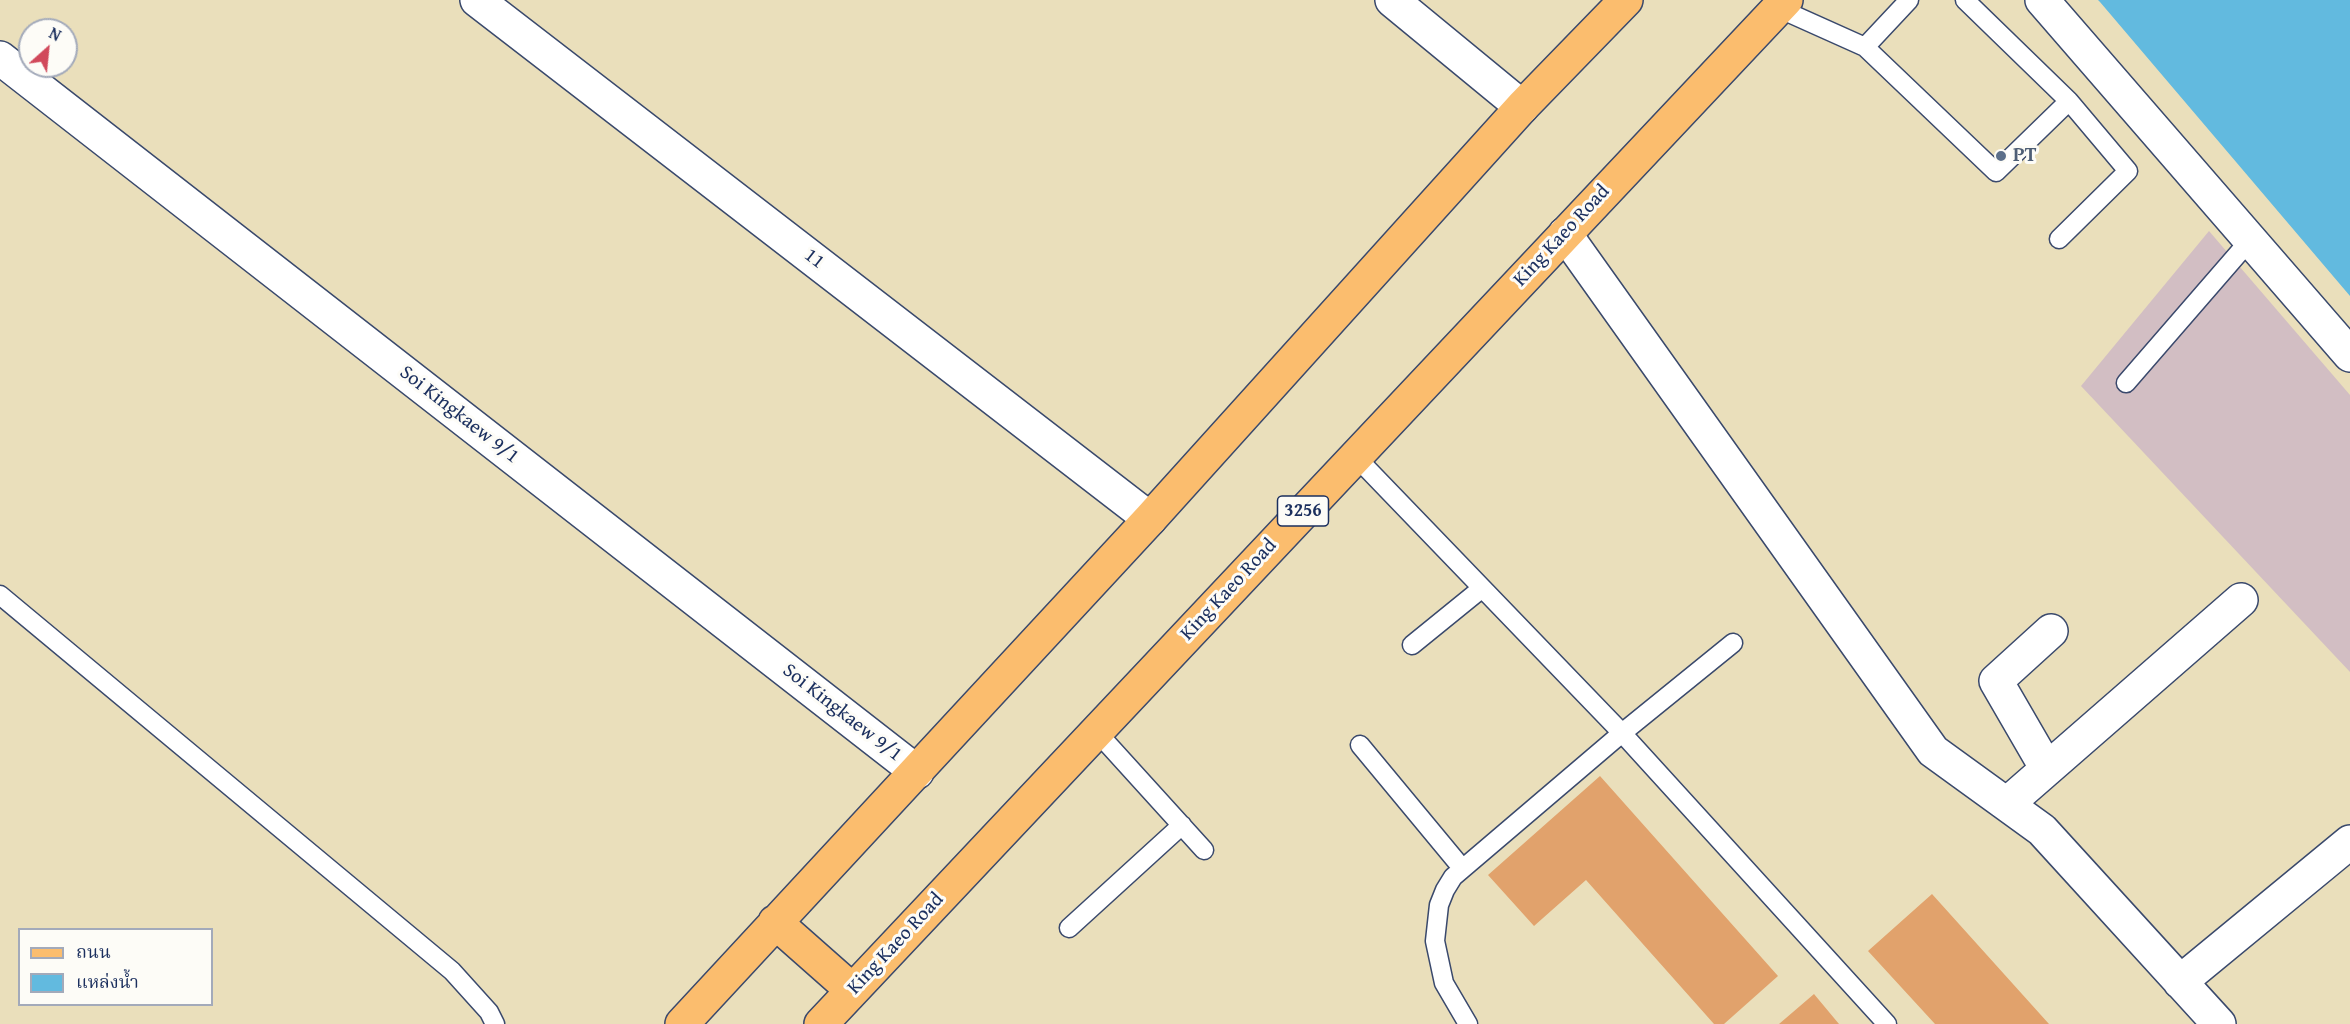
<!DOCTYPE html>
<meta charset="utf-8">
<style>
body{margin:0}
#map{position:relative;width:2350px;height:1024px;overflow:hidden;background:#eadfbb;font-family:"Gentium Book Plus","Noto Serif Thai",serif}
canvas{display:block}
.legend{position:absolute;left:18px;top:928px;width:195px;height:78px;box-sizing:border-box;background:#fdfcf7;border:2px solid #a3aaba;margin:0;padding:8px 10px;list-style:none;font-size:18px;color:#1b2f5e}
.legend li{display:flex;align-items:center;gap:12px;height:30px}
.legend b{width:30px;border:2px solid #a3aaba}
.north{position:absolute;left:18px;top:18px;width:60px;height:60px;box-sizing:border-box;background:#fdfcf7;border:2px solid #a3aaba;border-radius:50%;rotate:27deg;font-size:16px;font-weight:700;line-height:24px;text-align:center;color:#1b2f5e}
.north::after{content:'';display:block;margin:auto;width:21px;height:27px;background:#d1495b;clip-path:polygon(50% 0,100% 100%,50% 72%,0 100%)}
</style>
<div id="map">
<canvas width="2350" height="1024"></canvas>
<ul class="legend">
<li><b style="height:8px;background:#fbbd6e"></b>ถนน</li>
<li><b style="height:16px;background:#62badf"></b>แหล่งน้ำ</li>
</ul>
<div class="north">N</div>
</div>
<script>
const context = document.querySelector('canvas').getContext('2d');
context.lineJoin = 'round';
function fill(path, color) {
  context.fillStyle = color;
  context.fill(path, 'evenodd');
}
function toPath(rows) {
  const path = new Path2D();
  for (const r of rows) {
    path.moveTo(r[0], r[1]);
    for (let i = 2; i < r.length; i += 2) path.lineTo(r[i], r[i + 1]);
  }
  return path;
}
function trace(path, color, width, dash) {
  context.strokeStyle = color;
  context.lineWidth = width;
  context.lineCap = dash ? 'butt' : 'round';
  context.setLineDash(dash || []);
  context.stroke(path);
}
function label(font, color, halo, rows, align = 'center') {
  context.font = font + ' "Gentium Book Plus",serif';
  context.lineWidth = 6;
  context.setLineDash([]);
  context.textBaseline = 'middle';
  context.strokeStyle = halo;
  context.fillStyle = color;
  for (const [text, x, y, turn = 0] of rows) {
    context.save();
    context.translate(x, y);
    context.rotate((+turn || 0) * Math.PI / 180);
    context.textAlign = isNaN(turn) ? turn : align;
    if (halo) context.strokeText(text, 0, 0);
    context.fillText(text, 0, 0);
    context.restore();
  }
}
fill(toPath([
 [2209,231,2350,395,2350,672,2081,386]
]), '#d2bec3');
fill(toPath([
 [2098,0,2350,0,2350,296,2100,2]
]), '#62badf');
fill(toPath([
 [1600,776,1778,976,1724,1024,1714,1024,1586,880,1534,926,1488,875],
 [1932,894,2049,1024,1935,1024,1868,951],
 [1814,994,1839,1024,1779,1024]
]), '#e1a26c');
const service = toPath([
 [1778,8,1865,47,1996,172,2069,101,1965,0],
 [1865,47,1909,0],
 [2059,239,2128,171,2069,101],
 [2126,383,2250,240],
 [1355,456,1622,733,1887,1024],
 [0,595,452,971,489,1012,495,1024],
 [1412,645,1481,589],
 [1096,731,1204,850],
 [1360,745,1462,868],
 [1069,928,1182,825],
 [1468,1024,1444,983,1435,941,1439,905,1445,890,1453,877,1622,733,1733,643]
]);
const minor = toPath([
 [477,0,1150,519],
 [1392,0,1522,107],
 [2042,0,2350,355],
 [0,58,917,772],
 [1565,234,1933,751,2042,830,2219,1024],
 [2047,769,1996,681,2051,631],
 [2007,804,2241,600],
 [2180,982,2350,842]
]);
const primary = toPath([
 [775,922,852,990],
 [682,1024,1150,519,1522,107,1626,0],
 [821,1024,1786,0]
]);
trace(service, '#3a496c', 21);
trace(minor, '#3a496c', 36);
trace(primary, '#3a496c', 36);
trace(service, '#fff', 18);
trace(minor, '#fff', 33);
trace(primary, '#fbbd6e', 33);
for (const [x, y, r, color] of [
 [2001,156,6,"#5c6f8a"]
]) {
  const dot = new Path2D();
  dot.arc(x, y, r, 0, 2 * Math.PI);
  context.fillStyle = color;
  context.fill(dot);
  trace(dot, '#fdfcf7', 2);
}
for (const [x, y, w] of [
 [1303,511,51]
]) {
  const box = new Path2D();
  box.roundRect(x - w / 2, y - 15, w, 30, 4.5);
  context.fillStyle = '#fdfcf7';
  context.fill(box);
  trace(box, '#1b2f5e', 1.5);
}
label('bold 18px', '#1b2f5e', null, [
 ["3256",1303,511]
]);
label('bold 20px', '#4e5e75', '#fdfcf7', [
 ["PT",2013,156]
], 'left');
label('20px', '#1b2f5e', '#fdfcf7', [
 ["King Kaeo Road",1562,236,-47],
 ["11",814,259,38],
 ["Soi Kingkaew 9/1",459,415,38],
 ["King Kaeo Road",1229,590,-47],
 ["Soi Kingkaew 9/1",842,713,38],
 ["King Kaeo Road",896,944,-47]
]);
</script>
